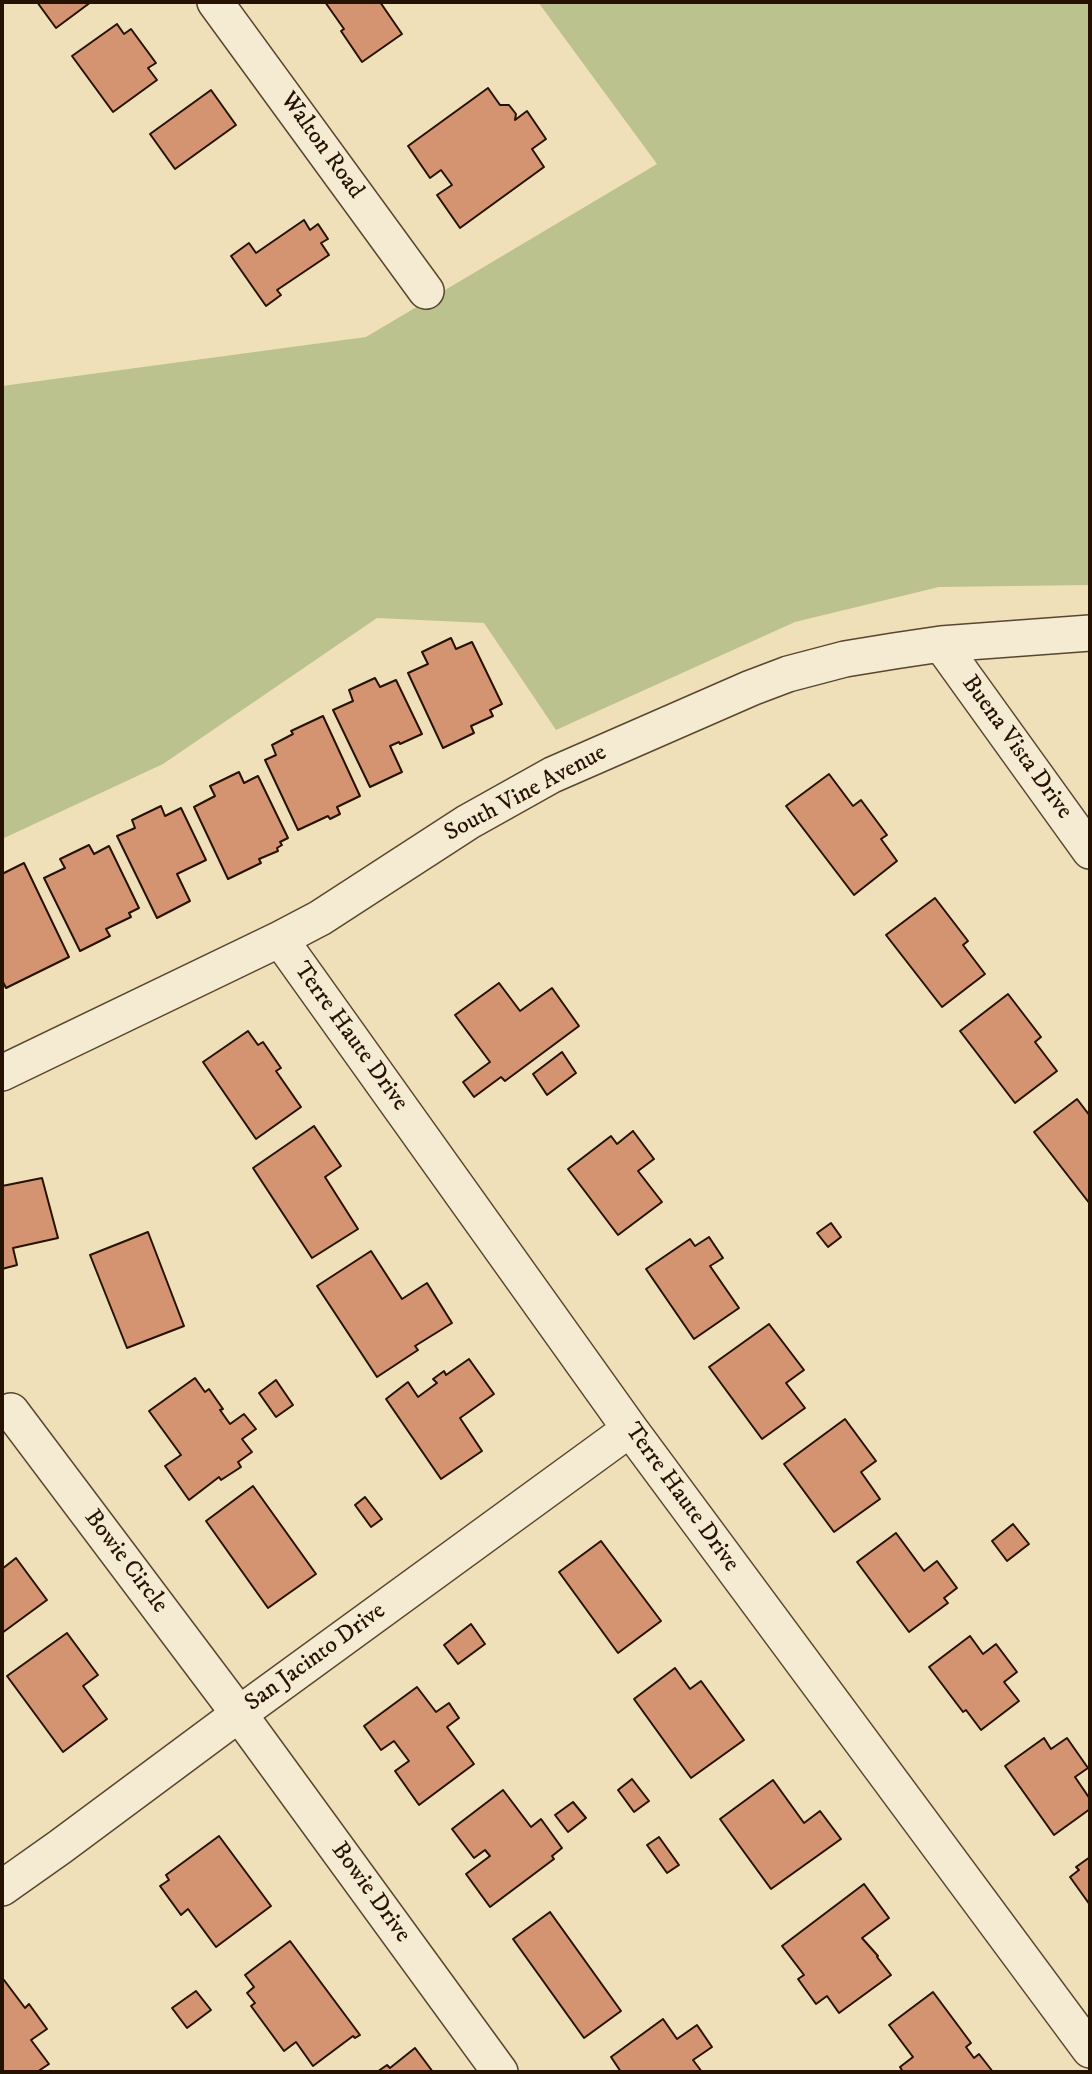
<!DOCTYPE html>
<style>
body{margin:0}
#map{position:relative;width:1092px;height:2074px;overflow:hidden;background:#f0e0ba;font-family:"IM FELL DW Pica",serif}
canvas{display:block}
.frame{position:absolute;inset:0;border:4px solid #261200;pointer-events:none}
</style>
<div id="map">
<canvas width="1092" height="2074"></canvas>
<div class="frame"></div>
</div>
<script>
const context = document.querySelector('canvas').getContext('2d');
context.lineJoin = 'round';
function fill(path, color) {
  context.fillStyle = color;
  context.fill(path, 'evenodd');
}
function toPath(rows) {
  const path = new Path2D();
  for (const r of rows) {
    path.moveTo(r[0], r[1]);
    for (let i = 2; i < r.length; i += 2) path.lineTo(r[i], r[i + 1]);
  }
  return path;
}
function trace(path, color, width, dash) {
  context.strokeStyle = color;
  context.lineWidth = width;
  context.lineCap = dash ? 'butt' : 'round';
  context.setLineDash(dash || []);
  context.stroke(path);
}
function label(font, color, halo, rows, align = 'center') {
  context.font = font + ' "IM FELL DW Pica",serif';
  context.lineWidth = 5;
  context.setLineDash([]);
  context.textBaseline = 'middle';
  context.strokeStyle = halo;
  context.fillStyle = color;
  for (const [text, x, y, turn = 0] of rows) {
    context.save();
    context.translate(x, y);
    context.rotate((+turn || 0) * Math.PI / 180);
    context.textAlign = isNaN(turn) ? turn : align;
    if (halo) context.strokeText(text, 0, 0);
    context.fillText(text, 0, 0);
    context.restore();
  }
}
fill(toPath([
 [538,2,1090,2,1090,585,939,587,795,622,556,730,484,623,377,618,163,764,2,839,2,386,366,337,657,164]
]), '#bcc28e');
const building = toPath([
 [37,2,91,2,56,28,37,2],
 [325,2,380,2,402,34,362,62,341,31,344,29,325,2],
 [117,24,124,34,131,29,156,63,148,68,157,80,113,112,72,56,117,24],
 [488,88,500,105,509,105,516,114,515,120,527,111,546,139,532,149,544,167,460,228,437,195,452,185,441,170,430,178,408,146,488,88],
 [211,90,236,125,175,169,150,134,211,90],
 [304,220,310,230,318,224,328,239,321,243,329,255,277,290,281,295,266,306,231,256,249,243,256,253,304,220],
 [451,638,456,649,472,642,502,704,490,710,493,716,471,726,474,733,443,748,408,673,428,664,422,652,451,638],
 [375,678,380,687,396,680,422,734,400,744,399,742,390,746,402,772,370,787,333,710,353,701,349,690,375,678],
 [323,716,360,796,337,807,340,814,330,819,328,816,298,830,265,760,276,755,272,745,293,734,291,731,323,716],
 [239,772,244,783,258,776,288,838,280,842,282,845,277,848,278,851,259,859,261,863,228,879,194,807,215,796,210,786,239,772],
 [829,774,853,806,861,800,887,835,881,839,897,861,854,895,786,806,829,774],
 [161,806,165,816,181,808,206,860,177,874,190,901,157,918,117,836,135,828,132,820,161,806],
 [89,845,94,854,109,846,139,908,129,913,131,917,106,929,110,936,80,951,44,878,65,868,60,859,89,845],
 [24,863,69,957,6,988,2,980,2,874,24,863],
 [935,898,968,941,963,945,985,974,942,1007,886,935,935,898],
 [499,983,520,1011,552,988,579,1026,505,1081,501,1077,474,1097,463,1082,490,1062,455,1015,499,983],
 [1008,994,1041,1037,1035,1042,1057,1071,1015,1103,960,1031,1008,994],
 [248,1031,258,1045,263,1042,281,1068,276,1071,301,1107,256,1139,203,1062,248,1031],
 [562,1052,576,1073,547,1095,533,1074,562,1052],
 [1077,1099,1090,1116,1090,1204,1034,1132,1077,1099],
 [314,1126,341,1166,325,1177,358,1229,312,1258,253,1168,314,1126],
 [633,1131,654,1159,638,1171,662,1202,618,1235,568,1169,611,1136,617,1144,633,1131],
 [42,1178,58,1238,13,1248,17,1265,2,1269,2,1186,42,1178],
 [831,1223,841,1237,828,1247,817,1233,831,1223],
 [148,1232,184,1326,127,1348,90,1255,148,1232],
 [709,1237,723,1258,710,1266,739,1308,694,1339,646,1269,690,1239,695,1246,709,1237],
 [371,1251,402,1299,427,1283,452,1323,415,1346,418,1350,377,1377,317,1286,371,1251],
 [769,1324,804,1370,786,1383,805,1408,762,1439,709,1367,769,1324],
 [469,1359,494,1394,460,1418,482,1451,441,1479,386,1399,408,1382,418,1397,437,1383,433,1379,444,1371,446,1375,469,1359],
 [195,1378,205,1392,209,1389,223,1409,220,1410,230,1424,244,1414,256,1429,242,1439,252,1452,238,1462,241,1467,221,1480,219,1477,189,1500,165,1466,181,1455,149,1411,195,1378],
 [276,1380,293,1405,276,1417,259,1393,276,1380],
 [845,1419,876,1461,861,1472,880,1499,834,1532,784,1464,845,1419],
 [253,1486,316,1574,268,1608,206,1521,253,1486],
 [365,1497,382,1519,371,1527,355,1505,365,1497],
 [1013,1524,1029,1544,1007,1561,992,1541,1013,1524],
 [896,1533,924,1571,937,1561,957,1588,944,1598,948,1603,909,1632,857,1562,896,1533],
 [601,1541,661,1621,618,1653,559,1572,601,1541],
 [16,1558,47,1600,2,1633,2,1569,16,1558],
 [471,1624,485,1644,458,1664,444,1645,471,1624],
 [67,1633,98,1675,83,1686,107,1719,63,1752,7,1676,67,1633],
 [970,1636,983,1654,996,1644,1017,1672,1004,1682,1019,1701,981,1730,966,1710,963,1712,929,1667,970,1636],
 [675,1668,690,1689,701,1681,744,1740,691,1778,634,1699,675,1668],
 [417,1687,436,1712,449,1703,459,1718,447,1727,474,1764,419,1805,395,1771,409,1761,394,1741,381,1750,364,1726,417,1687],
 [1044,1738,1051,1749,1067,1738,1088,1768,1075,1777,1090,1799,1090,1809,1054,1835,1005,1766,1044,1738],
 [632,1779,649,1801,634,1812,618,1790,632,1779],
 [773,1780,804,1823,820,1811,841,1839,771,1889,720,1819,773,1780],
 [503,1790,531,1827,541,1819,562,1848,552,1856,554,1859,490,1907,466,1874,490,1856,485,1850,474,1858,452,1829,503,1790],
 [573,1802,586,1818,568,1832,555,1815,573,1802],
 [219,1836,271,1906,216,1947,188,1909,181,1915,160,1886,169,1880,166,1875,219,1836],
 [659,1837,679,1865,667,1873,647,1845,659,1837],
 [1090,1857,1090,1905,1070,1877,1079,1870,1076,1867,1090,1857],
 [864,1884,889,1918,862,1938,878,1956,877,1957,891,1975,839,2013,827,1996,816,2004,798,1979,804,1975,782,1946,864,1884],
 [550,1912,621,2011,584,2038,513,1939,550,1912],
 [290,1941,360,2035,355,2038,353,2036,313,2066,296,2042,284,2051,251,2006,255,2003,247,1993,254,1987,245,1975,290,1941],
 [4,1980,25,2008,29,2004,47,2029,31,2040,49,2064,37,2072,2,2072,2,1982,4,1980],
 [196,1991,211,2010,187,2028,172,2008,196,1991],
 [933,1992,971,2043,966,2047,974,2058,979,2054,993,2072,903,2072,900,2067,913,2057,889,2025,933,1992],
 [663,2019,677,2039,697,2025,712,2047,693,2060,702,2072,621,2072,611,2057,663,2019],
 [415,2048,433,2072,377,2072,387,2065,390,2068,415,2048]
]);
fill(building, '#d49472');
trace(building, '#261200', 2);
const minor = toPath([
 [215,2,426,291],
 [941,644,1090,851],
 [280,939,630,1429,1090,2050],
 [2,1073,280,939,320,918,468,822,552,775,751,688,788,674,845,659,894,651,941,644,1090,633],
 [11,1411,239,1714,500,2072],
 [2,1888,60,1847,239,1714,630,1429]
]);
trace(minor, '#58462e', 38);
trace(minor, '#f5ebd2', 35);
label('24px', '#261200', '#f5ebd2', [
 ["Walton Road",321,146,54],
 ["Buena Vista Drive",1016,748,54],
 ["South Vine Avenue",526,794,-28],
 ["Terre Haute Drive",350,1037,54],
 ["Terre Haute Drive",681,1498,54],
 ["Bowie Circle",125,1562,53],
 ["San Jacinto Drive",316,1658,-36],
 ["Bowie Drive",370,1893,54]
]);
</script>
